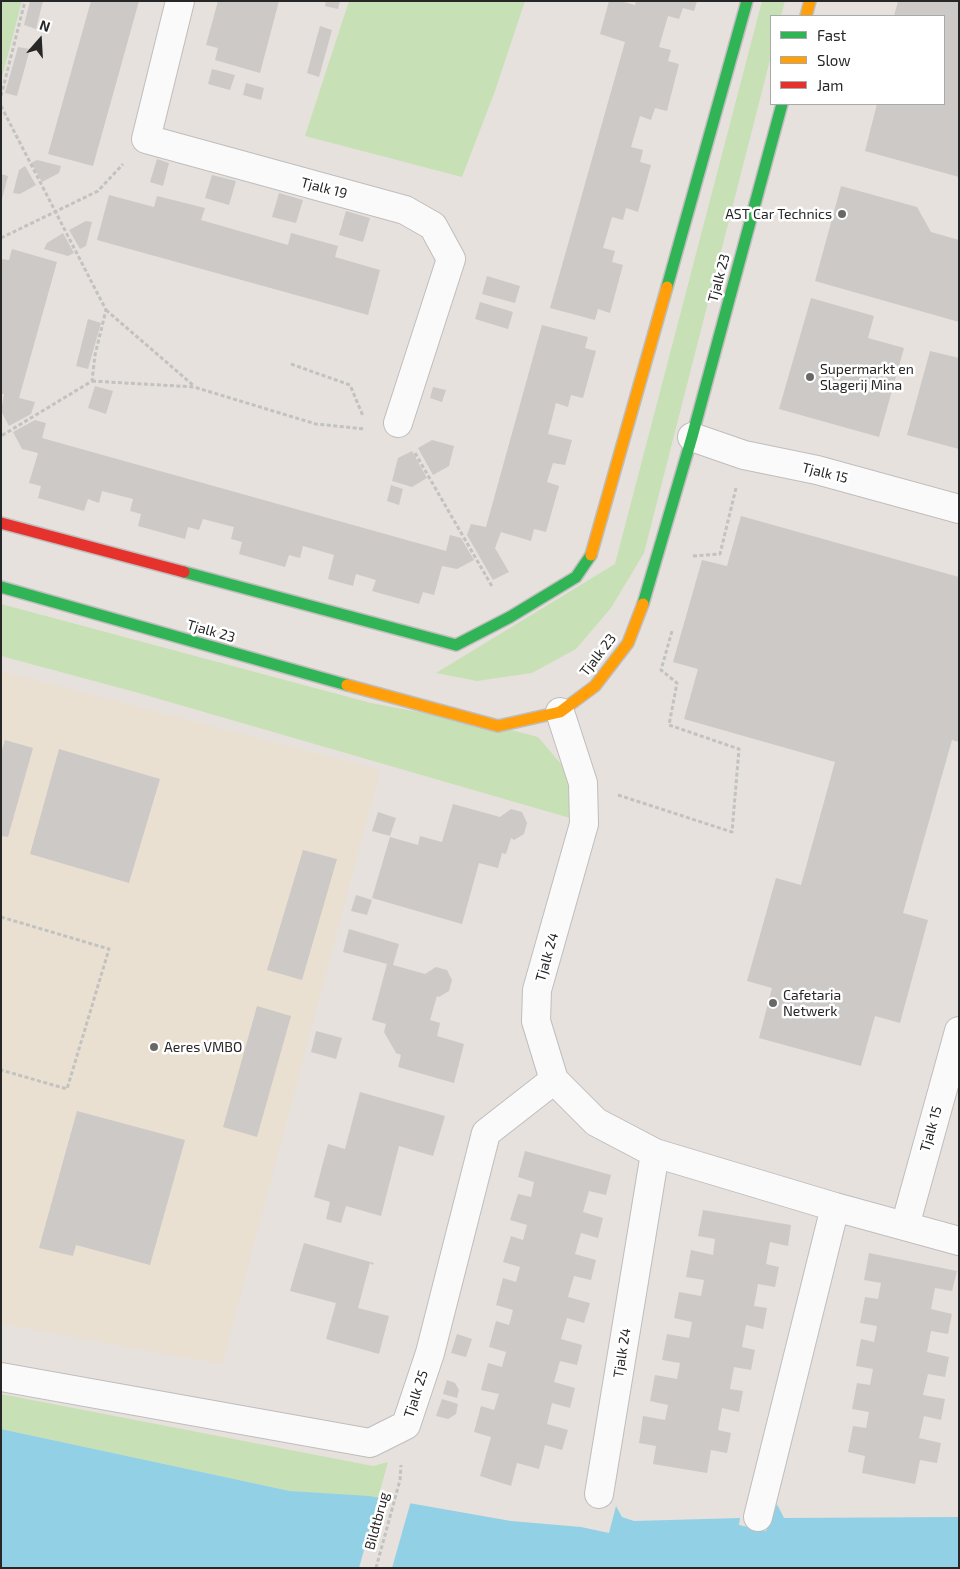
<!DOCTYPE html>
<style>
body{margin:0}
#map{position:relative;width:960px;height:1569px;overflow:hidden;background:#e6e1dc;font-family:"Exo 2",sans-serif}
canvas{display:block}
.frame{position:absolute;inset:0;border:2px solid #272727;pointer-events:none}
.legend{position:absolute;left:770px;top:15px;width:175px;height:90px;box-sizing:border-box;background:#fff;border:1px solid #a9a9a9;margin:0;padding:6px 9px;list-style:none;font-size:15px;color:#272727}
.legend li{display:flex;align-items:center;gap:10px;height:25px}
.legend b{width:25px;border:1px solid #a9a9a9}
.north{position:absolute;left:15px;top:15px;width:50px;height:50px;-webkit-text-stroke:4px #fff;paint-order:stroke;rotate:19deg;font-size:14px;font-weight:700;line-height:20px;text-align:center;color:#272727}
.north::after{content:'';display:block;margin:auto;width:18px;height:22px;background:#272727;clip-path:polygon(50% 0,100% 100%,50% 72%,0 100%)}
</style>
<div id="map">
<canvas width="960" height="1569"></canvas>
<div class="frame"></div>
<ul class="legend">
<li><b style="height:6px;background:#30b455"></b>Fast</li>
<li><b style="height:6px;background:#ff9f0a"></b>Slow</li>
<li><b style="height:6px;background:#e5322d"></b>Jam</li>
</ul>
<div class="north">N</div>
</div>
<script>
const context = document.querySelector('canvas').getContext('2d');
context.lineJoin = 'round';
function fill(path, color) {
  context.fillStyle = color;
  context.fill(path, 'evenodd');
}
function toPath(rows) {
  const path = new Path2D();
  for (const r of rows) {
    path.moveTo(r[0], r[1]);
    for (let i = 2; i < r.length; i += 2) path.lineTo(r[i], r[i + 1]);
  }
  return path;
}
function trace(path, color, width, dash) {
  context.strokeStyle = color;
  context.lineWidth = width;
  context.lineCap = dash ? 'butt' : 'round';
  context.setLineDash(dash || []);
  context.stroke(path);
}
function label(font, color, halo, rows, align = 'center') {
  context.font = font + ' "Exo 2",sans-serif';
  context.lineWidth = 5;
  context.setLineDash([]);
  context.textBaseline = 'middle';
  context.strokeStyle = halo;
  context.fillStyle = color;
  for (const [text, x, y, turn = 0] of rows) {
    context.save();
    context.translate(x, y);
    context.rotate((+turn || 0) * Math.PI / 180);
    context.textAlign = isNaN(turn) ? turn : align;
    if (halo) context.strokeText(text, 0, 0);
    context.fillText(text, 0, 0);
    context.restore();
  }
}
fill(toPath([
 [1,671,380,770,222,1364,1,1324]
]), '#e9e0d1');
fill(toPath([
 [1,1,22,1,1,81],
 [349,1,525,1,495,91,462,177,305,136],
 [762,1,785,1,781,16,771,16,771,56,644,553,611,608,576,649,532,673,477,681,436,673,615,564],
 [1,604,371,703,504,728,538,737,567,771,572,796,570,818,135,692,1,656],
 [1,1394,373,1466,388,1462,378,1498,290,1491,1,1429]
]), '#c8e0b6');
fill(toPath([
 [1,1429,290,1491,369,1496,511,1521,581,1527,609,1533,616,1506,622,1517,634,1521,740,1518,739,1525,766,1531,777,1504,784,1518,959,1517,959,1568,1,1568]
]), '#92d0e5');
fill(toPath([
 [379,1496,411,1501,392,1568,359,1568]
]), '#e6e1dc');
fill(toPath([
 [30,1,43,1,36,29,24,25],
 [91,1,139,1,93,166,48,154],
 [218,1,279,1,260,73,215,60,218,48,206,45],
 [326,1,340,1,338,9,325,6],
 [609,1,620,1,635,5,636,1,697,1,694,11,683,8,679,19,668,16,659,47,671,50,668,61,679,64,667,111,655,108,651,120,640,116,631,147,643,150,640,162,651,165,638,212,626,208,623,220,612,217,603,248,615,251,612,262,623,265,610,313,598,309,595,320,550,308,625,42,600,34],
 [898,1,959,1,959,177,865,151,877,104,944,104,944,16,894,16],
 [320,26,332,30,319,77,307,73],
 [18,47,30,49,17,96,5,93],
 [212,69,235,75,230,90,208,84],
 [246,83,264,88,261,100,243,95],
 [157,159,169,163,163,186,150,182],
 [37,160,61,166,59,173,42,182,31,163],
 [25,166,36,185,20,194,13,193,19,170],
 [1,174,8,176,2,199,1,199],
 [212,175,236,181,229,205,205,198],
 [841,186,917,207,931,232,959,240,959,322,815,281],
 [279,193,303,200,296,223,272,217],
 [109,195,154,207,157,196,205,208,201,220,288,245,291,233,338,246,335,257,380,270,368,315,97,240],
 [346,211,370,218,363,242,339,235],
 [86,221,92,222,86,246,80,249,69,230],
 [63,233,74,253,68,256,44,249,47,243],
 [12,249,57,262,19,398,35,402,31,414,9,426,1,411,4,394,1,394,1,259,9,260],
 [487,276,520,286,515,303,482,294],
 [811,298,874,316,868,338,904,348,879,437,779,409],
 [480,302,513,312,508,329,475,319],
 [88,319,101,323,88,369,76,366],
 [542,325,588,337,585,348,596,351,583,398,571,395,568,407,556,403,548,434,572,440,565,465,553,463,550,472,547,482,559,486,546,532,534,529,531,541,501,532,495,548,509,572,493,580,467,535,471,524,486,527],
 [930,351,959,358,959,449,907,435],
 [95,386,113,391,106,414,88,408],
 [433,387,446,390,442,402,430,398],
 [35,420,46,423,42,438,446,551,450,535,461,538,474,560,457,569,442,566,434,595,423,592,419,604,372,591,376,580,356,574,353,586,328,579,334,555,303,546,300,558,289,555,285,567,239,554,242,542,231,539,234,527,203,519,199,530,188,527,185,539,138,526,141,514,130,511,133,499,102,491,99,503,88,499,84,511,38,498,41,486,29,483,38,453,22,449,13,432],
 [432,440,454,446,449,466,433,475,418,448],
 [412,451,427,478,412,487,392,481,398,458],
 [391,485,403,489,399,505,387,501],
 [741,516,959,577,959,742,952,740,903,913,928,920,900,1023,875,1016,861,1066,759,1038,772,988,747,981,776,878,801,885,835,762,684,719,698,669,673,662,702,560,727,566],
 [5,740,33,748,8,837,1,836,1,753],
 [59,749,160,779,129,883,30,854],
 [453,804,500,817,511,809,522,812,527,823,524,834,514,840,511,838,506,854,502,853,498,868,479,863,462,924,372,898,390,837,418,845,420,836,442,842],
 [378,812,396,818,390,836,372,831],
 [303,850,337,859,302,980,267,970],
 [356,895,372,900,367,915,351,911],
 [349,929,399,944,393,965,425,974,436,967,447,970,452,980,449,991,439,997,437,996,430,1020,440,1023,437,1036,464,1044,454,1083,398,1067,401,1055,396,1053,384,1032,386,1024,372,1020,387,964,343,952],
 [257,1006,291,1016,257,1137,223,1127],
 [316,1031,342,1038,336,1059,311,1052],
 [360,1092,445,1116,433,1156,399,1146,381,1216,346,1206,341,1223,326,1219,330,1202,314,1197,328,1144,345,1149],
 [77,1111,185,1140,150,1265,76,1245,73,1256,39,1248],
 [525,1151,611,1175,606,1195,589,1191,583,1212,603,1218,598,1238,581,1233,575,1254,596,1260,591,1280,574,1276,568,1297,590,1303,584,1323,567,1318,561,1339,582,1345,577,1365,560,1361,554,1382,575,1388,570,1408,552,1403,547,1424,568,1430,562,1450,545,1445,539,1469,517,1463,511,1486,480,1476,491,1437,474,1432,481,1406,494,1410,499,1394,481,1390,488,1363,502,1367,506,1352,489,1347,496,1321,509,1325,513,1310,496,1305,503,1278,516,1282,520,1267,503,1262,511,1236,523,1240,527,1225,510,1220,518,1194,531,1197,534,1182,518,1177],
 [703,1210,791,1225,788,1246,770,1242,766,1264,779,1267,775,1287,758,1284,754,1306,767,1308,763,1329,746,1325,742,1347,755,1350,751,1370,734,1367,730,1389,743,1391,739,1412,722,1408,718,1430,731,1433,727,1453,711,1450,707,1473,653,1464,656,1446,639,1443,643,1416,665,1420,668,1405,650,1401,655,1375,677,1379,680,1363,662,1360,667,1334,689,1338,692,1322,674,1318,679,1292,701,1296,704,1280,686,1277,691,1250,713,1255,715,1239,698,1236],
 [304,1243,374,1263,373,1265,370,1263,358,1308,389,1316,379,1354,326,1339,336,1303,290,1291],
 [869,1253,957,1271,952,1291,935,1288,931,1309,952,1314,948,1334,931,1331,927,1352,949,1357,945,1377,928,1374,923,1395,945,1399,941,1420,924,1416,919,1438,941,1443,937,1463,920,1460,915,1484,862,1473,865,1456,848,1452,853,1426,866,1428,869,1412,852,1409,857,1383,870,1385,873,1369,856,1366,861,1339,874,1342,877,1326,860,1323,865,1297,878,1299,881,1283,864,1280],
 [457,1334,472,1339,466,1357,451,1353],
 [447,1380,455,1383,459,1390,457,1398,443,1394],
 [442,1399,458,1404,456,1414,448,1419,436,1416]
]), '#ccc9c6');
const street = toPath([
 [180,1,146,139,405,210,433,226,451,259,398,423],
 [692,437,744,455,817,470,959,509],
 [560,712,583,783,584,824,537,990,536,1021,554,1080,596,1122,655,1153,835,1207,959,1241],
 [905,1226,959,1031],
 [1,1377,370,1443,406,1425,430,1353,486,1133,554,1080],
 [599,1494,655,1153],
 [758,1517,835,1207]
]);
const fast = toPath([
 [667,287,747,1],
 [184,572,456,645,510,617,576,577,591,555],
 [1,587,347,685],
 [643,604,692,437,782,104]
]);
const slow = toPath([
 [806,16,810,1],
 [591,555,667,287],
 [347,685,498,726,560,712,595,686,628,643,643,604]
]);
const jam = toPath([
 [1,523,184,572]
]);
trace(street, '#bfbdbe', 30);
trace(fast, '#bfbdbe', 14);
trace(slow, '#bfbdbe', 14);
trace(jam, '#bfbdbe', 14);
trace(toPath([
 [1,96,25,1],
 [1,106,106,310,95,355,92,381,1,436],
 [1,238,98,191,123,164],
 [106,310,194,386],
 [291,364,350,385,363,416],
 [92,381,194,387,316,424,365,429],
 [415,453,493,588],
 [693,556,720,554,736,488],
 [618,795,732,832,739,749,669,725,677,683,661,670,672,631],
 [1,917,109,949,67,1089,1,1070],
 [376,1568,400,1480,401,1465]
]), '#c2c2c1', 3, [4, 2.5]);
trace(street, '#fbfafa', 28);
trace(fast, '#30b455', 11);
trace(slow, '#ff9f0a', 11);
trace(jam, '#e5322d', 11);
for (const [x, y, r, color] of [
 [842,214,5,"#6a6866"],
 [810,377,5,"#6a6866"],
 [773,1003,5,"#6a6866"],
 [154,1047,5,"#6a6866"]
]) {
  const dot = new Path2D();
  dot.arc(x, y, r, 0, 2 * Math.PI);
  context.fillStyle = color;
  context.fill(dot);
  trace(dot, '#fff', 2);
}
label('14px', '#272727', '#fff', [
 ["Tjalk 19",324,188,15],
 ["Tjalk 23",719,278,-75],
 ["Tjalk 15",825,473,14],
 ["Tjalk 23",211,631,16],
 ["Tjalk 23",598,655,-52],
 ["Tjalk 24",547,957,-74],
 ["Tjalk 15",931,1129,-74],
 ["Tjalk 24",622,1353,-81],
 ["Tjalk 25",416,1394,-72],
 ["Bildtbrug",377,1521,-75]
]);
label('14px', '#272727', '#fff', [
 ["AST Car Technics",832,214,"right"],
 ["Supermarkt en",820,369],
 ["Slagerij Mina",820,385],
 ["Cafetaria",783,995],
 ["Netwerk",783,1011],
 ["Aeres VMBO",164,1047]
], 'left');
</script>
